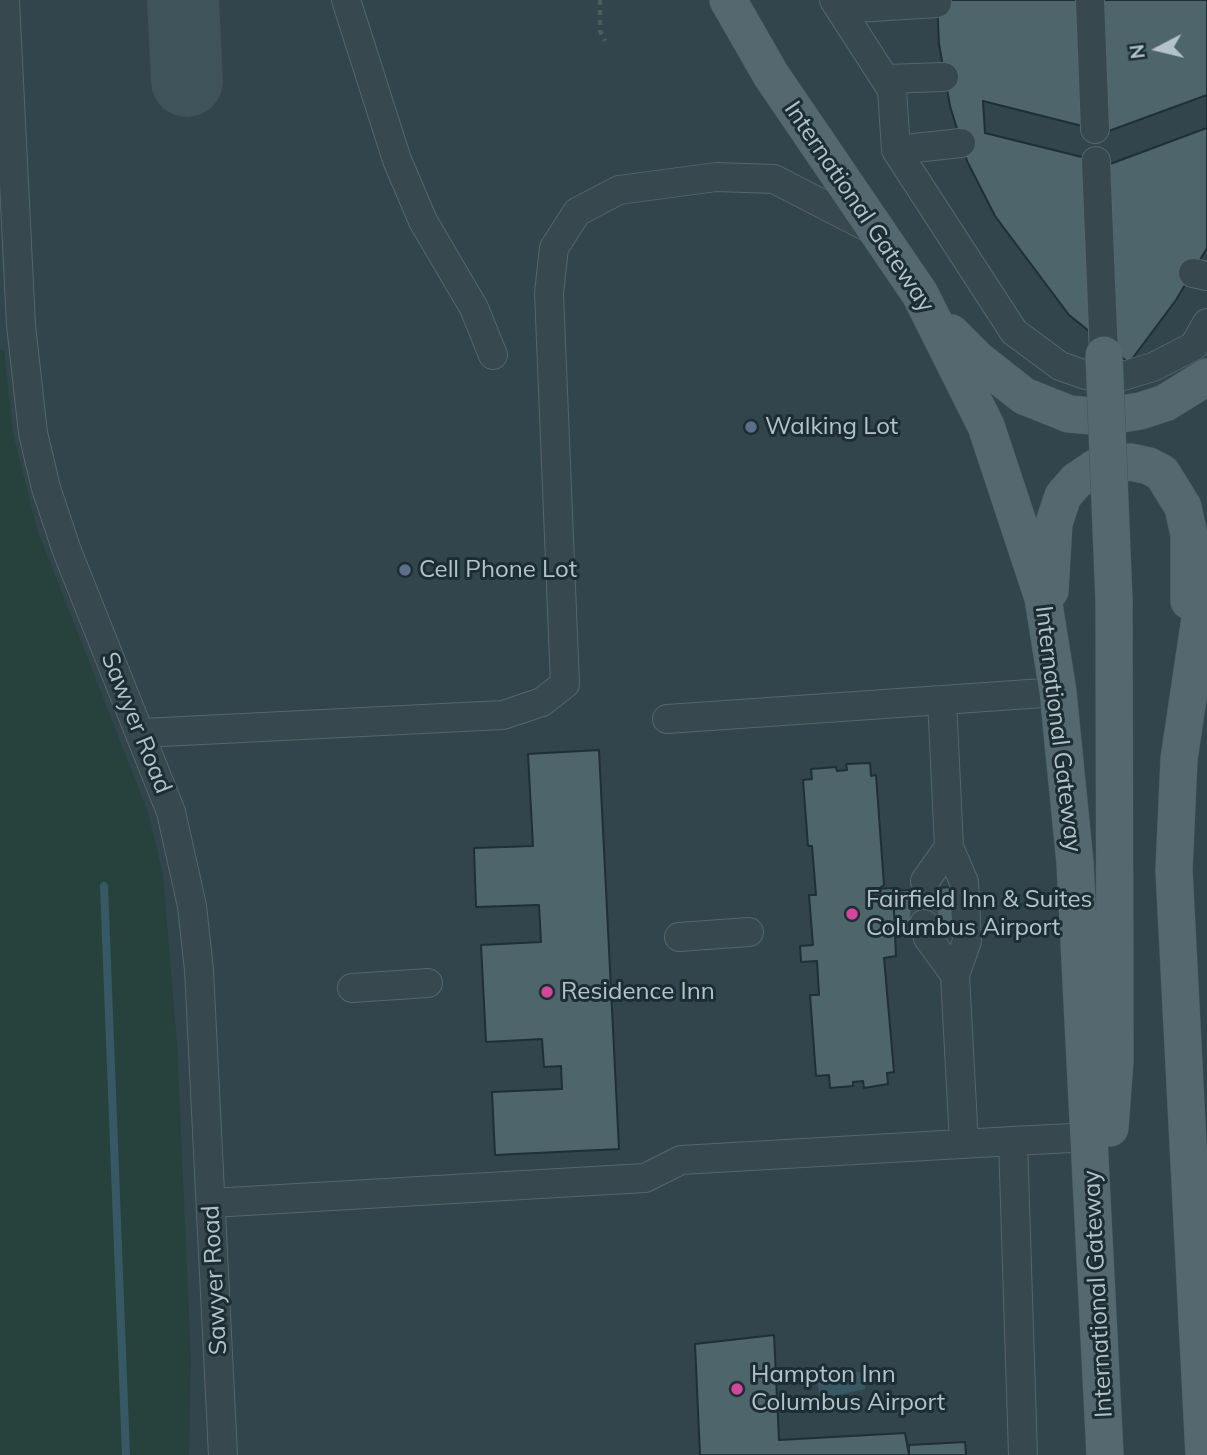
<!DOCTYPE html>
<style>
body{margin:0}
#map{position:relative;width:1207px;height:1455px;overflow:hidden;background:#24383f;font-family:Mulish,sans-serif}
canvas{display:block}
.north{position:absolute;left:1123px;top:14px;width:70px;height:70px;-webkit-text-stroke:5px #1d2d34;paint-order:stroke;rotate:263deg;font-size:19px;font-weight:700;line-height:28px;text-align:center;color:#b4c3ca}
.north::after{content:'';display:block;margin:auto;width:24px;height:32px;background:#b4c3ca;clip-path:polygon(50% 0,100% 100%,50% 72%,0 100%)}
</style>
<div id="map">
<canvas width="1207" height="1455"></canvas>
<div class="north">N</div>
</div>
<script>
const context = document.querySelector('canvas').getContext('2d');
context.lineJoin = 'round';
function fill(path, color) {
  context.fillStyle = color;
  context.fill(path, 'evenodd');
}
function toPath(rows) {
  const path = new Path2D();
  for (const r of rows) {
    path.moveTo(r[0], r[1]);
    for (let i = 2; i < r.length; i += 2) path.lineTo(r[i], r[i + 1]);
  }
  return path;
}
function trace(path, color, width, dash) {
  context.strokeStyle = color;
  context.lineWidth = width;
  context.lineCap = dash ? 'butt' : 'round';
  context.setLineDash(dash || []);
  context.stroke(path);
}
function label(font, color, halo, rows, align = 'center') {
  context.font = font + ' Mulish,sans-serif';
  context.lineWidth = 6;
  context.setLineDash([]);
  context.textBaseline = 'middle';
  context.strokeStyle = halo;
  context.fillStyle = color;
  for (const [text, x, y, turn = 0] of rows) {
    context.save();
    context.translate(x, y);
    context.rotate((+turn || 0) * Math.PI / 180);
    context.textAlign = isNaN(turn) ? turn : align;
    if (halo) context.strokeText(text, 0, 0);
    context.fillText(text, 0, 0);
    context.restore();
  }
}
fill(toPath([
 [0,0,1207,0,1207,1455,0,1455]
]), '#32444c');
fill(toPath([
 [0,350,4,350,13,433,37,529,148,812,163,874,177,1043,191,1359,189,1455,0,1455]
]), '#27423c');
fill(toPath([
 [837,1369,864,1373,865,1389,820,1399,817,1377,821,1372]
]), '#375966');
trace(toPath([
 [104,886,126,1455]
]), '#375966', 8);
trace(toPath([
 [183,0,187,81]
]), '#3f535a', 72);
const building = toPath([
 [937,0,1207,0,1207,248,1176,300,1129,363,1069,315,995,216,967,161,950,106,939,44,937,0],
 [1207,95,1207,128,1110,164,985,133,983,101,1106,132,1207,95],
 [599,750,619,1149,495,1155,492,1092,562,1089,561,1066,544,1067,542,1039,486,1042,481,945,541,942,539,905,476,907,474,848,533,846,528,754,599,750],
 [870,763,871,776,876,775,884,885,878,889,893,888,896,956,884,958,894,1072,887,1073,888,1084,864,1088,863,1081,853,1082,853,1086,830,1088,829,1075,816,1076,810,995,819,995,817,961,801,962,800,946,813,945,809,895,816,895,812,846,808,846,803,780,812,779,811,769,836,767,837,771,847,770,846,764,870,763],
 [952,887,954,929,895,932,893,891,952,887],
 [774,1335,779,1440,905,1433,909,1455,700,1455,695,1344,774,1335],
 [965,1442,966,1455,909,1455,909,1445,965,1442]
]);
fill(building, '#4e656c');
trace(building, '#1f2f36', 2);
trace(toPath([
 [924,924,925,881]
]), '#3a4d54', 28, [28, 14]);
const minor = toPath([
 [5,0,21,325,33,433,46,488,67,551,171,812,192,906,199,970,223,1455],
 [346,0,397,160,423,221,474,308,493,355],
 [834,0,892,90,896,150,1014,332,1060,366,1086,375,1123,376,1153,367,1194,346,1207,323],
 [1090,0,1095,129],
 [840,9,937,3],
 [885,79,944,77],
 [896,150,961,143],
 [1096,161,1104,355],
 [1193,273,1207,276],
 [942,700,949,847,964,882,967,941,955,975,964,1144],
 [667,719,1058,692],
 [142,733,503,715,542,702,565,684,549,293,554,248,577,212,619,190,716,177,774,179,877,232],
 [925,881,949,847],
 [924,924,928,938,955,975],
 [679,937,749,932],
 [352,988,428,983],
 [211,1203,645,1178,681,1160,1013,1141],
 [1023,1455,1013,1141,1091,1137]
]);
const major = toPath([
 [728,0,771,75,920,294,986,426,1043,598,1058,692,1075,863,1105,1455],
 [951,333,977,359,1024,396,1069,414,1104,417,1140,411,1165,403,1207,377],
 [1050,591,1054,523,1063,496,1076,481,1095,468,1131,462,1149,466,1162,473,1183,507,1189,535,1189,601],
 [1110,1128,1115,1060,1114,601],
 [1204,1455,1174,870,1179,759,1207,571]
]);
trace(minor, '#56666d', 30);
trace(major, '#44545b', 38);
trace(toPath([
 [600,0,600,31,605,41]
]), '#465e59', 4.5, [5, 5]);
trace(minor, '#38484f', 28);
trace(major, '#56686f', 37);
const majorBridge = toPath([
 [1104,355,1114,601]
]);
trace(majorBridge, '#44545b', 38, []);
trace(majorBridge, '#56686f', 37);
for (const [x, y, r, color] of [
 [751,427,7,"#5c6f8a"],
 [405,570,7,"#5c6f8a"],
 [852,914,7,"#d1479c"],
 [547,992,7,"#d1479c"],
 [737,1389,7,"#d1479c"]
]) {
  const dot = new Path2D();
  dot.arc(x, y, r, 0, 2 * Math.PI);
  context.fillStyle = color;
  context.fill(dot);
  trace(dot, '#1d2d34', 2.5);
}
label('24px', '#b4c3ca', '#1d2d34', [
 ["International Gateway",859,207,56],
 ["Sawyer Road",136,723,68],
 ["International Gateway",1058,729,83],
 ["Sawyer Road",215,1280,-93],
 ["International Gateway",1098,1294,-93]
]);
label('24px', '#b4c3ca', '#1d2d34', [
 ["Walking Lot",765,427],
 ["Cell Phone Lot",419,570],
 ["Fairfield Inn & Suites",866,900],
 ["Columbus Airport",866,928],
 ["Residence Inn",561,992],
 ["Hampton Inn",751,1375],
 ["Columbus Airport",751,1403]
], 'left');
</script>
